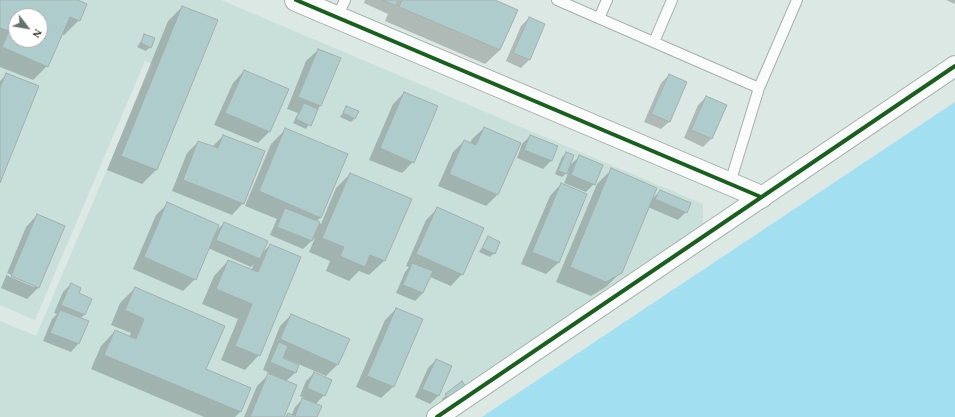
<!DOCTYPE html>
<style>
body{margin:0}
#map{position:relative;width:955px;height:417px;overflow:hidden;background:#dbe8e4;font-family:Georgia,serif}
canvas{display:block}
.north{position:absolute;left:8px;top:8px;width:40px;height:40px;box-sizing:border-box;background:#fff;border:1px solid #a9acab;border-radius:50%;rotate:121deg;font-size:11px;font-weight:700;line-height:16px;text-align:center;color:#28302e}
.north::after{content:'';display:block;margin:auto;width:14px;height:18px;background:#67706e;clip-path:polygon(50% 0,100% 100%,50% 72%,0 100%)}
</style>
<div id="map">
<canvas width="955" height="417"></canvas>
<div class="north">N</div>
</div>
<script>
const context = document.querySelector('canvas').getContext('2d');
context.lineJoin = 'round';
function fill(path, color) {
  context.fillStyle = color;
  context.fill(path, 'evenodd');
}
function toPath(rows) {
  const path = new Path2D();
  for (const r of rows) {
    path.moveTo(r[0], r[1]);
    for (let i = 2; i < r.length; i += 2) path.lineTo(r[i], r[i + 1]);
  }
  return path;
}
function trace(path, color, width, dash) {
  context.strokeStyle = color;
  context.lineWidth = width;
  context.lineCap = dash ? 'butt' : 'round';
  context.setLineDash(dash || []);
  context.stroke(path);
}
fill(toPath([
 [0,0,221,0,703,204,703,231,431,417,0,417,0,321,36,336,152,64,145,61,35,320,0,305],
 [16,16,40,16,40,40,16,40]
]), '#c9e0da');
fill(toPath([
 [955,102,955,417,482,417]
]), '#a2e0f1');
fill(toPath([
 [0,0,75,0,79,20,64,35,61,33,47,66,33,80,0,67],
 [16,16,40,16,40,40,16,40],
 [365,0,492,0,500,50,485,64,385,21,388,14,364,3],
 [946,0,955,0,955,4],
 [182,7,156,170,142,184,107,170,168,21],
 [529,18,544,24,529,60,521,68,506,61,521,26],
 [145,35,150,47,146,51,137,47],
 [318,50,339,59,320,106,306,129,293,123,298,113,287,109,306,61],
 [244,71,287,90,269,132,258,143,214,125,233,83],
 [7,74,0,180,0,81],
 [669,75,686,83,669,122,661,129,644,122,661,83],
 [404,93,413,162,402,173,369,160,393,104],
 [706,97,725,105,711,139,703,147,684,138,698,105],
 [347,107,355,118,351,122,340,117],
 [484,128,519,143,497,195,486,206,438,186,453,152,464,141,470,144,472,139],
 [286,129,321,217,316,222,321,224,336,188,350,174,410,199,384,261,369,275,359,271,349,281,326,271,330,261,309,252,315,238,303,249,270,235,277,219,245,206,271,144],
 [223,136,243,203,232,215,172,191,187,153,198,142,212,147],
 [530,136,557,147,551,161,543,169,517,158,522,144],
 [566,153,568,167,580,156,594,184,586,192,564,183,569,171,562,177,555,174,562,157],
 [611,170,651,200,660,191,686,212,678,220,648,207,621,272,606,287,591,296,556,282,597,184],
 [561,184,586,194,558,263,546,274,521,264,550,196],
 [167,204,215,232,224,223,261,254,270,245,259,355,245,370,221,360,238,319,202,304,214,276,228,261,251,271,254,264,251,267,208,248,195,279,183,291,133,269,156,215],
 [438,208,462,274,451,286,430,277,423,293,415,301,396,293,405,272,409,267,406,266,426,220],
 [37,215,39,287,27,299,1,288,26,227],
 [7,273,34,285,34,287,6,275],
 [488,238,494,253,490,257,479,252],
 [71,284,78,293,91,299,84,315,80,319,78,344,71,352,43,341,52,319,57,314,54,313,63,292],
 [135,288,205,370,250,389,240,412,235,417,204,417,91,369,101,346,115,331,129,337,131,333,111,325,120,303],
 [396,309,422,320,393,387,381,398,356,387,385,320],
 [291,315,338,364,326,376,282,357,281,359,298,366,295,373,286,381,282,417,244,417,257,386,270,373,263,370,280,326],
 [436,360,450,366,438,396,430,404,415,397,428,368],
 [314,373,324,395,315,405,316,417,285,417,288,414,291,416,295,407,304,398,300,396,306,381],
 [462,383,445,403,442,399]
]), '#0003');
const building = toPath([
 [0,0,78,0,87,4,80,21,70,17,48,67,2,47,9,31,0,28,0,0],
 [16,16,40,16,40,40,16,40,16,16],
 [382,0,398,0,396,6,382,0],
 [402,0,495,0,518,10,500,50,399,7,402,0],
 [182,6,218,20,157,170,121,156,182,6],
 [529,17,545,24,530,60,513,53,529,17],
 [144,34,155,38,151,48,141,43,144,34],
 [318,49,341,58,321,106,298,97,318,49],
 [244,70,289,89,270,132,225,113,244,70],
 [6,73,39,86,0,183,0,88,6,73],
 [669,74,687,82,670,122,651,114,669,74],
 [404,92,438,106,414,163,380,148,404,92],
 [706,96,727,105,712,139,691,130,706,96],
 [304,103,318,109,311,126,296,119,304,103],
 [346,106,359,111,355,119,343,113,346,106],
 [484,127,521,143,498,195,449,174,464,140,476,145,484,127],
 [285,128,348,154,321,218,259,191,285,128],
 [223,135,265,151,244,204,183,180,198,141,218,148,223,135],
 [530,135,558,146,552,161,524,150,530,135],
 [566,152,574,155,567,174,558,171,566,152],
 [579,155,603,165,595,185,571,175,579,155],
 [611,168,657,188,622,273,606,282,570,267,611,168],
 [350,173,412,199,385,261,370,255,365,267,340,256,344,247,322,238,350,173],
 [561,183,587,194,559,263,532,252,561,183],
 [660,190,691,203,687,213,655,199,660,190],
 [167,202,219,225,196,280,144,257,167,202],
 [437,207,484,228,463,275,416,254,437,207],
 [285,208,320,222,312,241,277,227,285,208],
 [37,214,65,226,39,288,11,276,37,214],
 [224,222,268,241,260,259,216,240,224,222],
 [488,236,500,242,495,254,482,248,488,236],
 [270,244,301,257,260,356,235,346,252,304,216,289,228,260,258,272,270,244],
 [412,263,433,271,423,293,403,285,412,263],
 [71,283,81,288,79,293,92,299,85,315,61,305,71,283],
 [135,287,225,326,206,369,251,388,241,412,104,355,115,330,136,339,144,319,125,310,135,287],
 [396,308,423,319,394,387,367,376,396,308],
 [60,310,89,321,79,344,50,333,60,310],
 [291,314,350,339,338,365,280,339,291,314],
 [279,342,288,346,283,358,299,365,296,373,270,362,279,342],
 [436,359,452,366,439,396,422,389,436,359],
 [314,372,332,380,325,396,307,388,314,372],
 [268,373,297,385,284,417,250,417,268,373],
 [462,381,466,387,449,400,445,394,462,381],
 [302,398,322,406,317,417,286,417,288,413,295,416,302,398]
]);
fill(building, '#afcccc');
trace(building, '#a5afae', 1);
const lane = toPath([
 [557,0,759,88],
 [337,17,345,0],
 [599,18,607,0],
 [654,42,672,0],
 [730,183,759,88,797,0]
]);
const street = toPath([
 [437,417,955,66]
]);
const secondary = toPath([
 [296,0,761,197]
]);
trace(lane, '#a6afac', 12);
trace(street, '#a6afac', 22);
trace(secondary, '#a6afac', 24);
trace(lane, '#fafcfb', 10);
trace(street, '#fafcfb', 20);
trace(secondary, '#fafcfb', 22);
trace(toPath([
 [296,0,761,197],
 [437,417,955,66]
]), '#1b5e20', 4);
</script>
